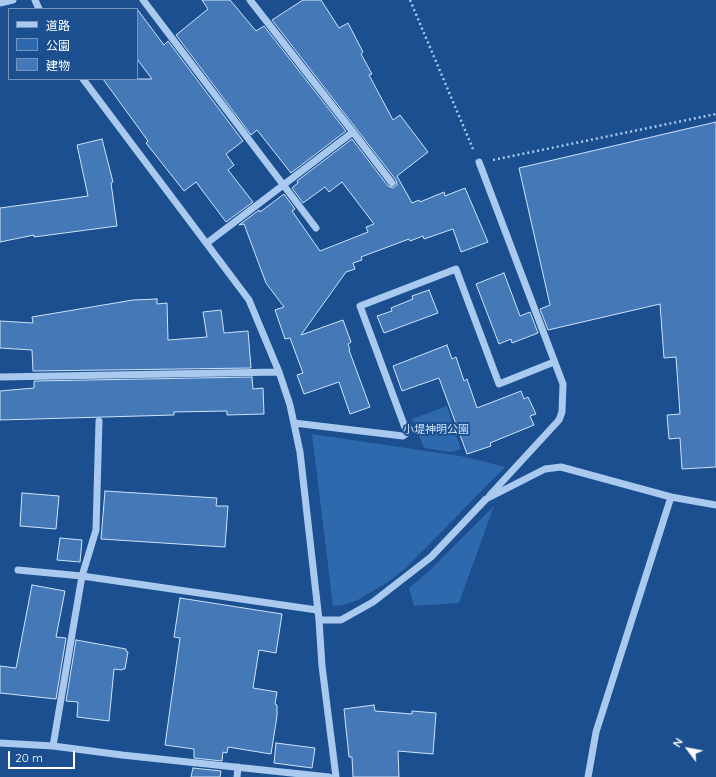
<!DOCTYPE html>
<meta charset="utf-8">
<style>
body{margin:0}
#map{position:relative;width:716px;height:777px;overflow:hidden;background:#1b4f8f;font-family:Quicksand,"Noto Sans JP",sans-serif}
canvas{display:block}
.legend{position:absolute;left:8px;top:8px;width:130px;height:72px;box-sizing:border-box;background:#1b4f8f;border:1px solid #7695bc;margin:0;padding:5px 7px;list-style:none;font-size:12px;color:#fff}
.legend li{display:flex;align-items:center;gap:8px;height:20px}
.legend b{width:20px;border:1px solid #7695bc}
.north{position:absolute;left:668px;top:729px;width:40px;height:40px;-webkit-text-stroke:3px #1b4f8f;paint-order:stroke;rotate:302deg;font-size:11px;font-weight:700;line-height:16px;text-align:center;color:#fff}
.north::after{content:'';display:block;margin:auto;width:14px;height:18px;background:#fff;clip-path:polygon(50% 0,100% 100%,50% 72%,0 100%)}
.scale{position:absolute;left:8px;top:751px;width:67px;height:18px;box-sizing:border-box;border:2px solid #fff;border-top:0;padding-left:5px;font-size:12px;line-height:14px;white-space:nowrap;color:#fff;-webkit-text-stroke:3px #1b4f8f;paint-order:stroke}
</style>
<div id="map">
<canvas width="716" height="777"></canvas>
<ul class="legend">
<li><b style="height:5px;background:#a9c9ee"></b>道路</li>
<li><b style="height:11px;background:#2e69ad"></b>公園</li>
<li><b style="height:11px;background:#4478b7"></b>建物</li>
</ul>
<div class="north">N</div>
<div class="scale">20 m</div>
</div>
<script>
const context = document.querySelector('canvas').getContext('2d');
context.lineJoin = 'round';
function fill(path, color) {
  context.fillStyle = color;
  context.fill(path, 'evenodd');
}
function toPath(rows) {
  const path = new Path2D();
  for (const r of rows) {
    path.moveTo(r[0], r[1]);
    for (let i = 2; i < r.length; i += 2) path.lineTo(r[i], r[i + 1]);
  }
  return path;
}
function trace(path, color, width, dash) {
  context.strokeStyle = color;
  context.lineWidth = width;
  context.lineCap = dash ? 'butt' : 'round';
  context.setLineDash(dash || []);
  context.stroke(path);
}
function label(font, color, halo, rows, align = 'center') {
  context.font = font + ' Quicksand,"Noto Sans JP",sans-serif';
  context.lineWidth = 4;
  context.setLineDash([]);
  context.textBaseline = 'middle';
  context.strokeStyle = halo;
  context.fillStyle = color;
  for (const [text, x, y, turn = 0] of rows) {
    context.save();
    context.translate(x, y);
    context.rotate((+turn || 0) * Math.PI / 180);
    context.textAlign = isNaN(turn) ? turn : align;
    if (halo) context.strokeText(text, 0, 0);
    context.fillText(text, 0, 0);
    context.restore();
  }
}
fill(toPath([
 [447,406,461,449,451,452,424,448,412,419],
 [312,434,466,457,505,467,405,569,388,582,358,600,343,605,333,606],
 [494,506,459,603,414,606,409,588,427,573]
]), '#2e69ad');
const building = toPath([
 [202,0,230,0,256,31,264,26,346,131,291,173,257,130,251,135,176,35,208,9,202,0],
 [303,0,321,0,339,28,348,23,363,52,361,54,372,74,369,75,393,120,400,115,428,152,397,176,412,203,419,200,420,202,444,192,445,196,465,188,488,242,461,252,453,229,424,239,423,236,410,241,409,239,361,257,362,260,353,263,355,269,346,272,301,335,343,320,351,342,348,344,350,350,349,350,370,407,350,414,339,382,304,394,297,375,303,373,290,338,285,339,275,310,284,307,266,283,244,224,239,225,259,210,260,212,284,194,295,209,292,211,320,251,368,232,366,227,374,224,342,182,329,192,325,187,303,203,292,188,298,183,297,181,352,139,388,186,393,188,397,185,396,180,272,20,303,0],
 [137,9,164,45,168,41,243,141,226,154,234,165,228,170,253,202,226,222,196,182,184,191,146,143,148,141,140,130,103,79,152,79,137,59,137,9],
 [716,122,716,467,682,469,680,438,669,439,667,415,680,414,676,357,664,358,660,304,548,330,540,309,550,305,519,168,716,122],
 [102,139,113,182,111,183,117,226,34,237,34,235,0,242,0,208,88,196,77,145,102,139],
 [504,273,520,316,530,312,538,333,512,343,511,339,499,344,476,284,504,273],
 [429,290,438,313,384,333,377,316,392,311,391,308,413,299,412,296,429,290],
 [157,299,157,304,167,303,168,340,207,337,203,312,221,310,224,333,248,331,251,368,33,371,32,350,0,348,0,321,33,323,32,317,133,300,157,299],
 [447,345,452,359,456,357,464,381,467,379,477,408,521,391,524,399,528,397,536,414,530,416,534,425,490,443,491,446,467,454,439,378,402,391,393,366,447,345],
 [252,377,253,389,263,388,264,414,227,415,227,411,174,412,174,415,0,420,0,391,34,388,34,381,252,377],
 [105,491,217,498,216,506,228,506,225,547,101,539,105,491],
 [22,493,59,496,56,529,20,526,22,493],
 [60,538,82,540,80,562,57,560,60,538],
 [32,585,65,591,56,637,66,638,56,699,0,693,0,666,16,668,32,585],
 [180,598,282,614,276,653,259,650,253,688,277,692,275,704,277,705,277,716,271,754,228,747,227,753,223,752,222,761,194,758,194,749,165,745,180,638,174,637,180,598],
 [76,640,126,649,126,651,128,652,125,669,123,669,122,670,114,669,109,721,77,717,78,702,66,701,76,640],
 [374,705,375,711,412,714,412,711,436,713,433,754,398,751,399,777,353,777,352,757,349,757,344,709,374,705],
 [276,743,315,748,312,768,274,763,276,743],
 [193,768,221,771,220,777,191,777,193,768]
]);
fill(building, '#4478b7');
trace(building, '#cfe3fa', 1);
trace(toPath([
 [410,0,473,149],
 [493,160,716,114]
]), '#a9c9ee', 2.5, [2, 3]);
trace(toPath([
 [35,0,39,9],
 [143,0,316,228],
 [0,3,13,0],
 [83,79,249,300,279,372,290,405,300,452,319,620,322,666,336,777],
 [353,132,392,183],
 [479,162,563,384,562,412,559,420,490,495],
 [207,243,353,132,250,0],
 [0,377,279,372],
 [294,423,403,436,407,433,360,306,456,269,499,384,554,362],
 [18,570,82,576,317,610],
 [319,620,341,620,373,602,431,557,486,499,545,469,561,467,671,497,716,505],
 [0,743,53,746,122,755,329,777],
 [53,746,82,576,96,530,99,421],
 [237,777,238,767],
 [588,777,596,732,671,497]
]), '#a9c9ee', 7);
label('11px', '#cfe3fa', '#1b4f8f', [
 ["小堤神明公園",436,430]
]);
</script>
